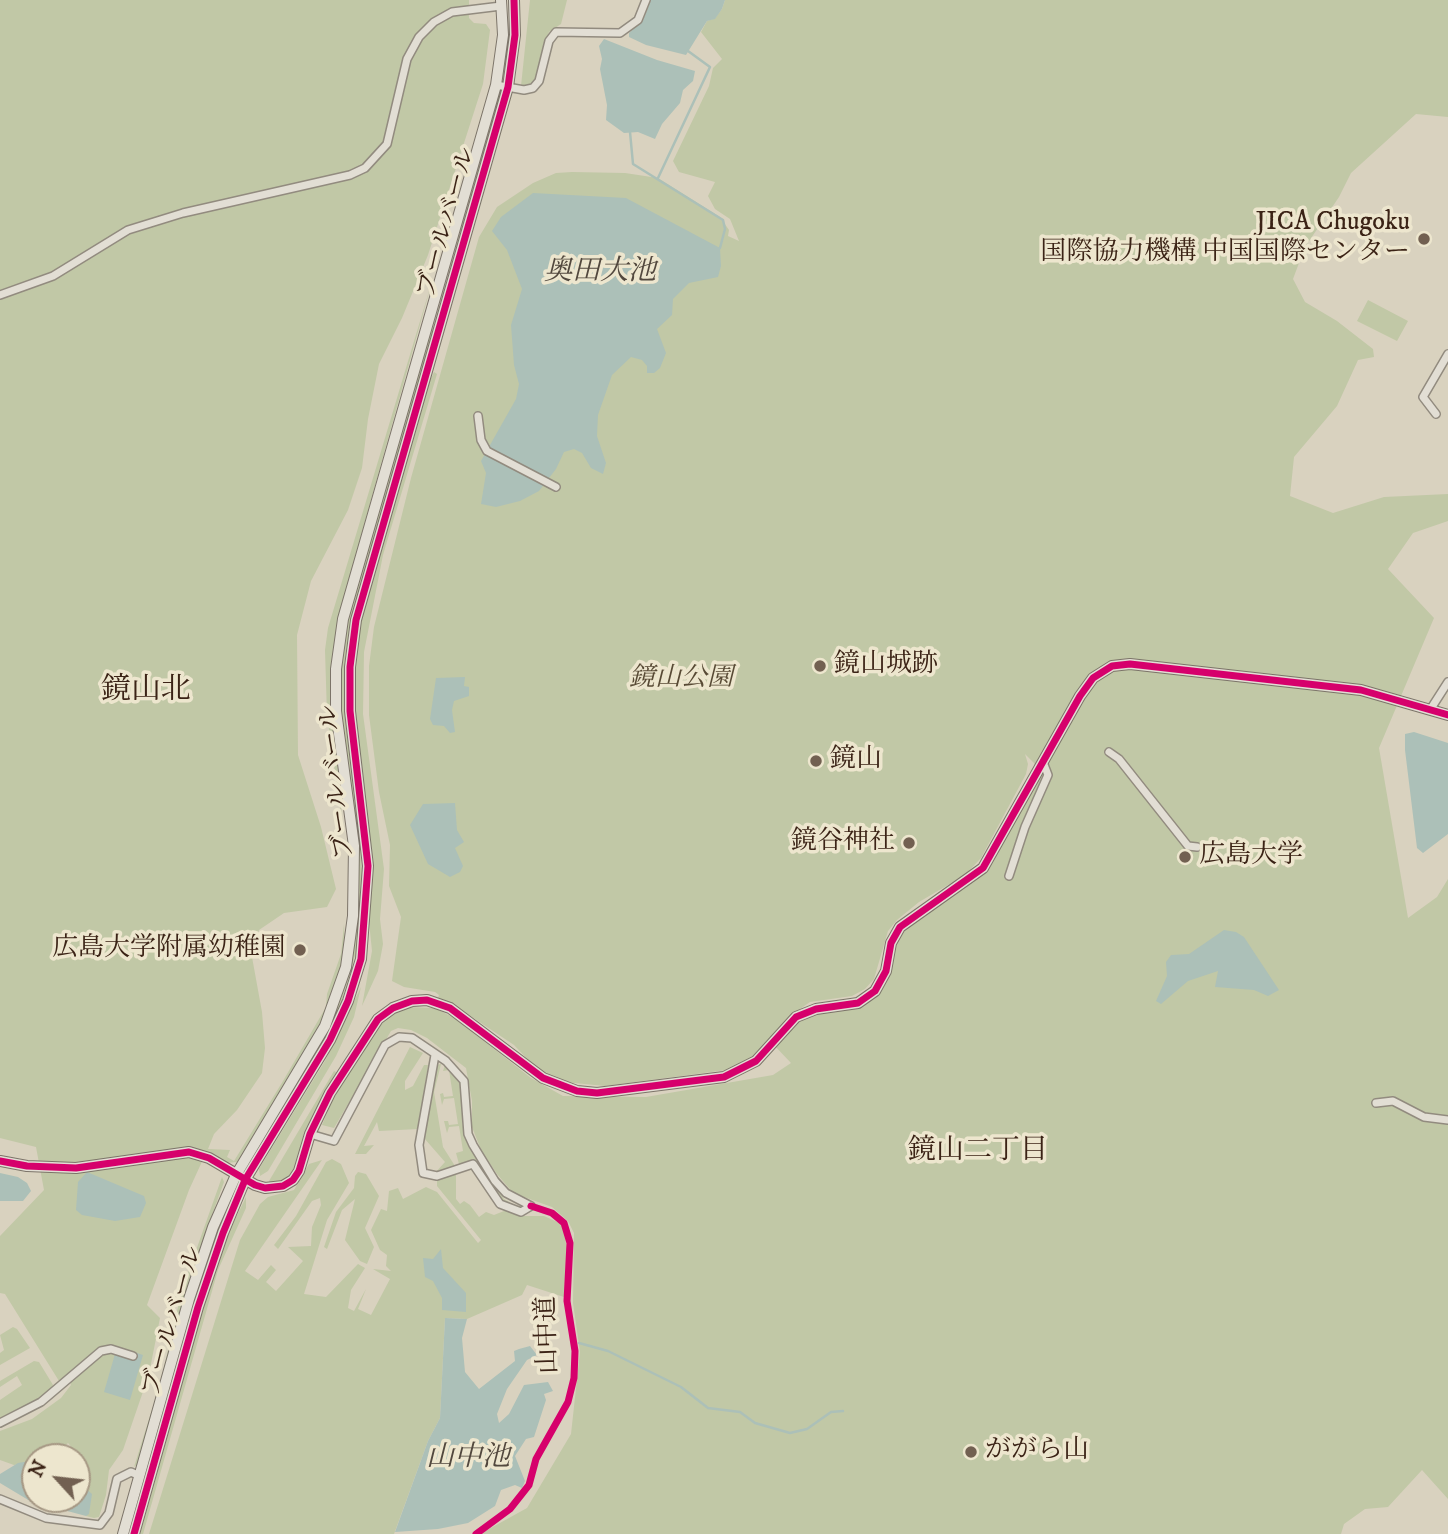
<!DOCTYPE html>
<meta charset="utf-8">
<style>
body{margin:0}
#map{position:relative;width:1448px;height:1534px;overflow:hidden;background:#d9d2bf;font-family:"IM FELL DW Pica",serif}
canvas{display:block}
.north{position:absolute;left:21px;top:1443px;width:70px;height:70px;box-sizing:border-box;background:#ede6ce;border:2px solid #a69884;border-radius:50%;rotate:297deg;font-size:19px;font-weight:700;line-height:28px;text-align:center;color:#3b2316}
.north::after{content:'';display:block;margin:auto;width:24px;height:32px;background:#726051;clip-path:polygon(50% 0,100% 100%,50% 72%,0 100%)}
</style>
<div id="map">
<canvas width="1448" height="1534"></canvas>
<div class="north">N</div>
</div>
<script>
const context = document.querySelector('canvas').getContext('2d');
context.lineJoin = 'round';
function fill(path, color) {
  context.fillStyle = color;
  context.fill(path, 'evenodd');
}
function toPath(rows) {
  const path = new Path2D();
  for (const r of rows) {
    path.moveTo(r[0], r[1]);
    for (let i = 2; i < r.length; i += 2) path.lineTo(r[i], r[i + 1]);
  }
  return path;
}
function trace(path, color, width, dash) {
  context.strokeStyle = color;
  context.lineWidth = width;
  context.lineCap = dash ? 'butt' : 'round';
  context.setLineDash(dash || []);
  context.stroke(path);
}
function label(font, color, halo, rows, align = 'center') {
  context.font = font + ' "IM FELL DW Pica","Noto Serif JP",serif';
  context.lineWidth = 7;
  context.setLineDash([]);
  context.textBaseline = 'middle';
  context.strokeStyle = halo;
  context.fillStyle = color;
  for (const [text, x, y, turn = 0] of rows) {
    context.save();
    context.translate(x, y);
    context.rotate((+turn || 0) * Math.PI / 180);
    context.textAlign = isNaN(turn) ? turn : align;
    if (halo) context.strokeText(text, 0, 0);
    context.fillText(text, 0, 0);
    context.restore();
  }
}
fill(toPath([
 [0,0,469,0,469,18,474,23,486,24,490,30,483,84,428,255,402,318,379,364,368,419,362,468,348,510,311,581,297,635,298,755,321,827,336,889,327,907,284,913,259,930,252,957,262,1012,265,1048,262,1073,237,1110,214,1134,208,1149,230,1150,227,1157,234,1161,283,1081,326,1007,327,994,341,954,344,924,345,947,341,970,317,1032,242,1155,237,1162,226,1163,205,1155,189,1190,147,1305,160,1318,149,1374,123,1450,109,1470,106,1495,99,1517,94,1518,86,1516,88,1505,77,1483,78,1455,68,1443,61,1450,51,1450,30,1463,14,1465,0,1460,0,1431,32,1419,61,1398,71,1385,68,1377,64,1382,59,1381,5,1294,0,1293,0,1236,44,1190,36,1147,0,1138],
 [530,0,567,0,561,24,549,32,545,44,536,79,528,86,521,86],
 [725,0,1448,0,1448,117,1416,114,1351,173,1339,197,1305,247,1293,279,1305,302,1337,321,1373,349,1374,357,1358,360,1337,406,1294,457,1290,496,1333,513,1384,497,1448,494,1448,521,1413,533,1388,569,1434,618,1379,748,1408,918,1437,897,1448,879,1448,1499,1422,1470,1388,1507,1365,1509,1344,1524,1341,1534,480,1534,527,1508,571,1434,580,1352,573,1303,574,1233,568,1221,552,1207,513,1193,497,1174,481,1150,472,1127,472,1101,466,1068,427,1038,411,1030,398,1028,391,1031,334,1128,322,1125,333,1099,374,1032,389,1016,407,1007,435,1008,456,1019,531,1078,563,1096,646,1097,773,1075,791,1063,772,1043,796,1017,858,1003,875,991,900,927,983,868,1037,773,1034,763,1025,754,1028,764,1026,774,981,858,965,875,919,902,897,920,888,931,874,979,865,989,852,996,810,1002,793,1014,760,1052,734,1069,605,1086,564,1082,550,1078,535,1067,514,1045,457,1007,438,998,439,995,435,992,404,987,392,981,401,917,389,886,390,845,379,792,369,715,369,666,374,627,411,478,479,237,497,207,533,183,556,173,572,172,625,173,658,178,720,217,729,230,728,236,739,241,730,219,715,209,708,196,715,182,679,172,673,161,709,86,713,68,722,59,701,32,707,21,715,18,722,9],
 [433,278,340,611,333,656,332,702,343,829,327,715,325,650,328,628],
 [1368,300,1408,321,1397,341,1357,321],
 [437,319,348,640,345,714,362,869,357,949,335,1024,282,1113,264,1138,316,1053,331,1022,353,949,359,905,359,865,341,724,342,651,345,627,426,344],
 [434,372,437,374,383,555,364,652,363,714,384,869,380,919,383,944,378,971,362,1006,372,951,369,922,372,877,353,700,356,645,364,606,426,389],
 [361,987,354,1017,336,1056,268,1171,260,1176,259,1169,325,1061],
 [410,1047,423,1053,405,1081,405,1090,413,1086,424,1065,428,1065,418,1129,379,1131,377,1122,364,1146,374,1145,366,1154,355,1154],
 [441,1064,434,1092,443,1147,455,1166,435,1173,445,1162,424,1138,436,1065],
 [445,1065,461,1081,463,1128,476,1158,504,1199,523,1210,503,1201,472,1161,459,1164,456,1153,463,1151,459,1126,449,1127,447,1133,444,1121,448,1121,449,1125,458,1124,454,1098,444,1099,442,1105,440,1094,443,1093,444,1097,453,1096,449,1070,443,1071],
 [334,1071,338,1073,301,1158,289,1179,272,1185,269,1181],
 [332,1159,341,1164,349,1183,327,1220,304,1294,326,1297,358,1264,365,1268,351,1290,348,1308,354,1311,366,1289,358,1309,371,1315,390,1279,373,1269,391,1271,386,1266,387,1255,380,1250,371,1230,381,1209,387,1211,389,1191,398,1188,403,1199,426,1187,437,1192,478,1243,481,1240,437,1186,437,1179,456,1172,456,1199,460,1204,464,1201,470,1205,479,1217,486,1212,494,1215,509,1209,524,1216,544,1216,562,1224,567,1248,564,1297,527,1285,522,1295,467,1319,445,1318,440,1418,428,1441,394,1534,149,1534,240,1240,260,1204,268,1197,294,1190,309,1164,322,1160,245,1271,258,1280,271,1265,276,1270,266,1282,276,1291,303,1261,288,1247,311,1246,312,1227,321,1205,320,1198,312,1201,278,1249,274,1245,296,1216,326,1162],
 [358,1172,366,1174,379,1196,365,1228,374,1247,367,1264,360,1261,345,1240,355,1199,342,1210,327,1249,324,1247,336,1212,354,1188,355,1176],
 [222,1177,224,1182,190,1276,139,1463,134,1467,160,1384,182,1290],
 [246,1197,246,1208,218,1270,143,1534,140,1534,211,1280,225,1240],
 [13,1327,17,1329,30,1348,0,1365,0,1353,4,1350,0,1335],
 [34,1361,39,1362,53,1385,51,1391,0,1420,0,1400,22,1385,17,1376,0,1387,0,1381]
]), '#c1c8a6');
fill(toPath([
 [651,0,725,0,722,9,715,19,707,21,686,55,646,45,629,37,629,33,643,20],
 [604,39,657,60,695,71,693,81,683,90,680,103,662,124,655,139,638,132,624,133,606,120,607,105,600,69,602,59,599,46],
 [533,193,626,198,720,248,721,266,718,277,689,283,673,299,672,315,657,329,666,353,660,368,654,373,647,373,647,366,642,360,631,357,612,375,598,415,597,436,606,463,603,474,591,468,582,453,574,449,564,452,556,469,539,491,520,501,496,507,481,504,486,473,481,461,516,399,519,384,514,365,511,325,522,289,507,250,492,231,501,217],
 [465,677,464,686,469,687,469,696,454,701,452,710,455,732,450,733,444,726,433,725,430,719,436,678],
 [1414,732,1448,743,1448,834,1423,853,1417,848,1405,750,1405,734],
 [455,803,457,830,464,842,455,848,463,866,460,872,450,877,428,864,410,825,423,804],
 [1224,930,1236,932,1244,937,1279,990,1268,996,1254,990,1215,987,1218,971,1188,981,1161,1004,1156,1001,1167,976,1166,962,1171,955,1189,954],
 [87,1172,144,1196,146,1203,140,1217,115,1221,82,1215,76,1210,78,1182],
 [0,1173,18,1177,27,1183,31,1191,23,1201,0,1201],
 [441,1249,443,1268,466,1293,466,1312,442,1310,442,1298,433,1281,425,1277,423,1258,433,1259],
 [445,1318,467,1319,462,1338,465,1372,479,1389,515,1361,514,1351,519,1349,530,1346,537,1355,527,1360,507,1389,497,1414,499,1423,509,1414,524,1385,548,1382,553,1391,544,1394,546,1400,534,1437,526,1439,515,1456,525,1481,522,1488,515,1485,501,1490,495,1506,468,1523,438,1529,395,1532,428,1441,440,1418],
 [134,1352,143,1355,130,1400,104,1392,115,1354,131,1359],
 [35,1460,35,1499,77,1499,77,1481,92,1494,89,1514,86,1516,30,1501,0,1483,0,1474,18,1463]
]), '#acc0b8');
trace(toPath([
 [630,132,633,164,723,220,725,229,720,248],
 [658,178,710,67,688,51],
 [579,1343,608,1351,681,1387,708,1408,740,1412,755,1423,790,1433,807,1429,831,1412,843,1411]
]), '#acc0b8', 2.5);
const street = toPath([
 [496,85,524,90,533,88,539,81,549,41,556,32,620,33,638,20,646,0],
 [0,295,53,276,128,230,183,213,350,175,365,168,387,144,407,59,419,37,434,22,452,12,501,6],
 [1436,414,1423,397,1448,354],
 [478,416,481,440,487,451,556,487],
 [1430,710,1448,682],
 [1109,752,1119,759,1188,846,1197,847],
 [1009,876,1025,827,1048,775,1043,762],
 [435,1055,419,1145,423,1173,437,1176,473,1164,500,1204,521,1212,531,1206],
 [1376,1103,1393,1101,1424,1117,1448,1120],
 [310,1134,334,1141,385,1045,399,1037,412,1038,446,1061,464,1081,468,1134,473,1145,495,1181,506,1193,531,1206],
 [0,1423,41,1402,101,1351,111,1349,133,1356],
 [0,1499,46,1518,100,1525,109,1513,117,1479,131,1472,140,1476]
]);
const secondary = toPath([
 [0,1161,27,1166,76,1168,189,1152,209,1158,255,1185,265,1188,283,1186,293,1180,299,1171,310,1134,330,1093,378,1019,393,1008,412,1001,427,1000,450,1008,543,1078,577,1091,597,1093,724,1077,756,1061,796,1017,816,1009,858,1003,875,991,886,971,891,943,900,927,983,868,1080,696,1093,678,1112,666,1130,664,1361,690,1448,715],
 [123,1534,189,1299,213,1227,236,1175,325,1026,346,967,353,916,354,846,336,711,336,669,343,619,496,85,503,35,501,0],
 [134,1534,198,1307,223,1233,245,1180,330,1040,348,1001,361,959,368,866,350,711,350,667,356,620,508,87,515,35,514,0]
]);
trace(street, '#928b7f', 10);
trace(secondary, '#7c7469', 12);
trace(street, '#e2ded4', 7);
trace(secondary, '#e2ded4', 10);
trace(toPath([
 [0,1161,27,1166,76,1168,189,1152,209,1158,255,1185,265,1188,283,1186,293,1180,299,1171,310,1134,330,1093,378,1019,393,1008,412,1001,427,1000,450,1008,543,1078,577,1091,597,1093,724,1077,756,1061,796,1017,816,1009,858,1003,875,991,886,971,891,943,900,927,983,868,1080,696,1093,678,1112,666,1130,664,1361,690,1448,715],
 [134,1534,198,1307,223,1233,245,1180,330,1040,348,1001,361,959,368,866,350,711,350,667,356,620,508,87,515,35,514,0],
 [476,1534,510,1509,529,1485,536,1459,568,1402,574,1378,575,1351,567,1301,570,1243,564,1223,552,1213,531,1206]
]), '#d6006c', 7);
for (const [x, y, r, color] of [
 [1424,239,7,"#726051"],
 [820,666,7,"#726051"],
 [816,761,7,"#726051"],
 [909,843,7,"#726051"],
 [1185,857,7,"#726051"],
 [300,950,7,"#726051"],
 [971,1452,7,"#726051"]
]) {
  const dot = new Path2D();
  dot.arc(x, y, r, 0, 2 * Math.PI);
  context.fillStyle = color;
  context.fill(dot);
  trace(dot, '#ede6ce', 2.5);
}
label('26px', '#3b2316', '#ede6ce', [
 ["ブールバール",448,223,-74],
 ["ブールバール",338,782,-96],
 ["ブールバール",174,1322,-73],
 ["山中道",549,1335,-92]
]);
label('26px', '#3b2316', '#ede6ce', [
 ["JICA Chugoku",1410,224,"right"],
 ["国際協力機構 中国国際センター",1410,254,"right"],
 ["鏡山城跡",834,666],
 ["鏡山",830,761],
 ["鏡谷神社",895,843,"right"],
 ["広島大学",1199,857],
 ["広島大学附属幼稚園",286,950,"right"],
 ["ががら山",985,1452]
], 'left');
label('italic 26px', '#584a35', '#ede6ce', [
 ["鏡山公園",681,680]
]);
label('italic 28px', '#52483e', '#ede6ce', [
 ["奥田大池",600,273],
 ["山中池",468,1459]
]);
label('28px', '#3b2316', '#ede6ce', [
 ["鏡山二丁目",978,1152]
]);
label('30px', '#3b2316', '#ede6ce', [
 ["鏡山北",146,692]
]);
</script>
